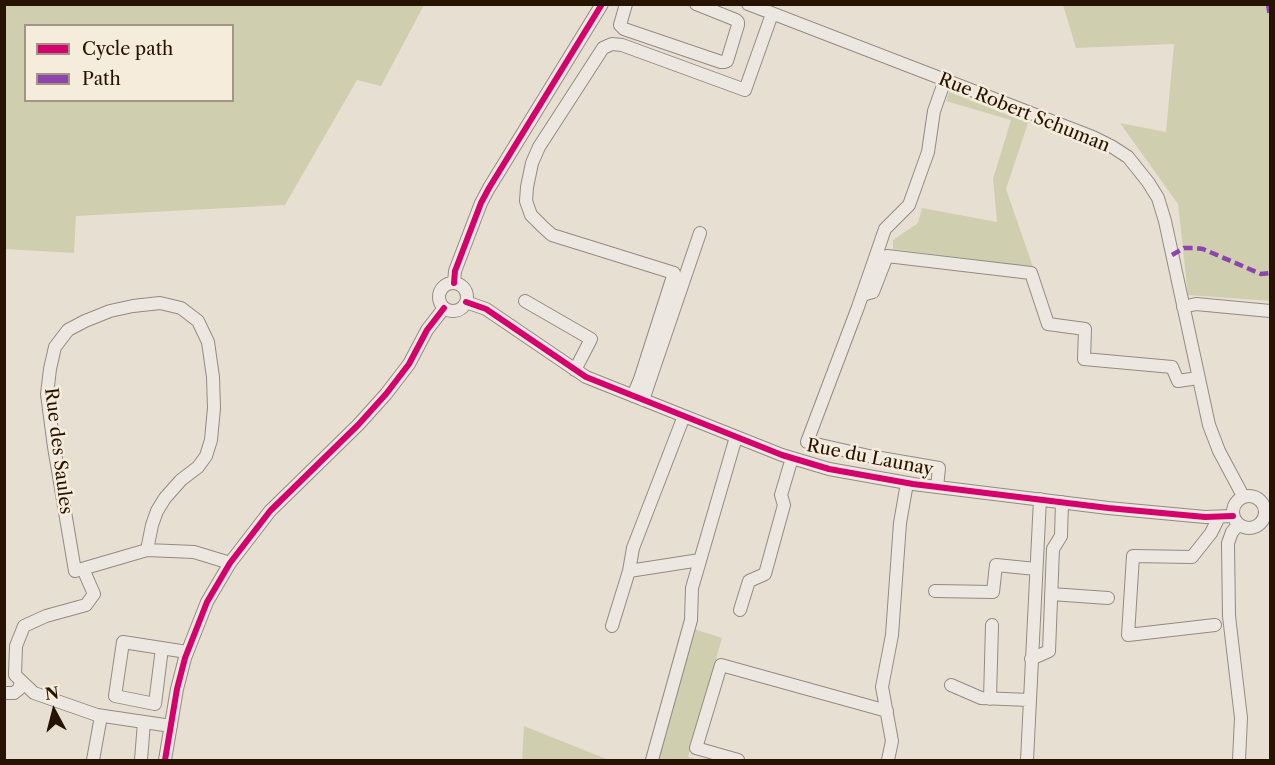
<!DOCTYPE html>
<style>
body{margin:0}
#map{position:relative;width:1275px;height:765px;overflow:hidden;background:#e7dfd2;font-family:"Libre Caslon Text",serif}
canvas{display:block}
.frame{position:absolute;inset:0;border:6px solid #261302;pointer-events:none}
.legend{position:absolute;left:24px;top:24px;width:210px;height:78px;box-sizing:border-box;background:#f5ecdc;border:2px solid #a29585;margin:0;padding:8px 10px;list-style:none;font-size:18px;color:#261302}
.legend li{display:flex;align-items:center;gap:12px;height:30px}
.legend b{width:30px;border:2px solid #a29585}
.north{position:absolute;left:24px;top:681px;width:60px;height:60px;-webkit-text-stroke:4px #f5ecdc;paint-order:stroke;rotate:353deg;font-size:16px;font-weight:700;line-height:24px;text-align:center;color:#261302}
.north::after{content:'';display:block;margin:auto;width:21px;height:27px;background:#261302;clip-path:polygon(50% 0,100% 100%,50% 72%,0 100%)}
</style>
<div id="map">
<canvas width="1275" height="765"></canvas>
<div class="frame"></div>
<ul class="legend">
<li><b style="height:8px;background:#d6006c"></b>Cycle path</li>
<li><b style="height:8px;background:#8e44ad"></b>Path</li>
</ul>
<div class="north">N</div>
</div>
<script>
const context = document.querySelector('canvas').getContext('2d');
context.lineJoin = 'round';
function fill(path, color) {
  context.fillStyle = color;
  context.fill(path, 'evenodd');
}
function toPath(rows) {
  const path = new Path2D();
  for (const r of rows) {
    if (r.length === 3) {
      path.moveTo(r[0] + r[2], r[1]);
      path.arc(r[0], r[1], r[2], 0, 2 * Math.PI);
      continue;
    }
    path.moveTo(r[0], r[1]);
    for (let i = 2; i < r.length; i += 2) path.lineTo(r[i], r[i + 1]);
  }
  return path;
}
function trace(path, color, width, dash) {
  context.strokeStyle = color;
  context.lineWidth = width;
  context.lineCap = dash ? 'butt' : 'round';
  context.setLineDash(dash || []);
  context.stroke(path);
}
function label(font, color, halo, rows, align = 'center') {
  context.font = font + ' "Libre Caslon Text",serif';
  context.lineWidth = 5;
  context.setLineDash([]);
  context.textBaseline = 'middle';
  context.strokeStyle = halo;
  context.fillStyle = color;
  for (const [text, x, y, turn = 0] of rows) {
    context.save();
    context.translate(x, y);
    context.rotate((+turn || 0) * Math.PI / 180);
    context.textAlign = isNaN(turn) ? turn : align;
    if (halo) context.strokeText(text, 0, 0);
    context.fillText(text, 0, 0);
    context.restore();
  }
}
fill(toPath([
 [5,4,424,4,424,5,381,86,357,80,285,205,76,216,74,253,5,249],
 [26,26,232,26,232,100,26,100],
 [1063,5,1270,5,1270,301,1188,295,1178,204,1120,123,1166,132,1174,44,1076,48],
 [949,92,1028,123,1006,189,1033,267,893,249,893,240,918,223,922,208,997,222,993,179,1011,120,946,101],
 [694,629,722,638,688,757,699,760,656,760],
 [524,726,609,760,522,760]
]), '#cfcfb0');
const minor = toPath([
 [626,4,620,25,624,29,721,62,724,62,727,61,738,25,738,22,736,20,696,4],
 [748,4,1093,137,1111,146,1128,157,1148,182,1158,198,1165,221,1209,425,1219,451,1243,496],
 [453,297,14],
 [454,283,455,271,481,203,489,188,602,4],
 [862,295,873,292,887,256,1031,273,1048,324,1085,329,1084,359,1172,367,1178,381,1198,378],
 [525,301,591,339,575,370],
 [466,302,486,309,586,377,782,455,829,469,913,484,1108,508,1205,517,1233,516],
 [1183,307,1196,304,1270,311],
 [633,396,640,379,674,273,552,235,543,227,531,215,526,201,527,187,532,163,539,147,603,48,612,44,622,45,745,90,772,14],
 [643,400,700,233],
 [937,487,939,468,869,456,807,442,858,307,885,229,909,205,928,152,934,111,945,80],
 [1249,512,16],
 [1238,525,1232,532,1228,543,1229,616,1241,718,1239,760],
 [147,550,75,571,54,447,47,394,50,369,55,347,68,330,85,321,110,311,133,306,160,303,181,308,198,321,208,342,213,377,214,408,211,440,206,456,198,467,181,480,165,498,157,511,152,525,147,550,194,552,230,563],
 [83,569,94,594,86,605,46,616,24,626,16,646,15,675,34,693,97,715,171,726],
 [629,571,633,548,684,416],
 [935,591,993,592,996,565,1036,569],
 [1051,594,1108,598],
 [740,610,749,581,765,574,784,505,781,495,792,458],
 [1215,625,1128,635,1133,556,1192,557,1211,533,1219,517],
 [612,626,629,571,700,560],
 [162,648,155,704,115,696,123,642,187,652],
 [1031,659,1049,651,1053,549,1061,536,1062,502],
 [951,685,981,698,1029,700],
 [4,693,14,693,19,689,21,681],
 [990,699,992,625],
 [93,760,101,716],
 [141,760,144,722],
 [165,760,177,689,185,658,207,602,230,563,270,511,358,425,386,394,409,364,427,330,444,308],
 [652,760,691,620,692,588,736,437],
 [738,760,696,748,721,665,887,711],
 [888,760,892,741,882,687,892,635,900,523,907,483],
 [1027,760,1040,499]
]);
trace(minor, '#928b82', 14);
trace(minor, '#ece8e1', 12);
trace(toPath([
 [1268,4,1270,17],
 [1172,255,1184,248,1196,248,1203,249,1261,274,1270,273]
]), '#8e44ad', 4.5, [9, 4.5]);
trace(toPath([
 [454,283,455,271,481,203,489,188,602,4],
 [466,302,486,309,586,377,782,455,829,469,913,484,1108,508,1205,517,1233,516],
 [165,760,177,689,185,658,207,602,230,563,270,511,358,425,386,394,409,364,427,330,444,308]
]), '#d6006c', 6);
label('18px', '#261302', '#f5ecdc', [
 ["Rue Robert Schuman",1024,113,22],
 ["Rue des Saules",58,451,83],
 ["Rue du Launay",870,458,11]
]);
</script>
